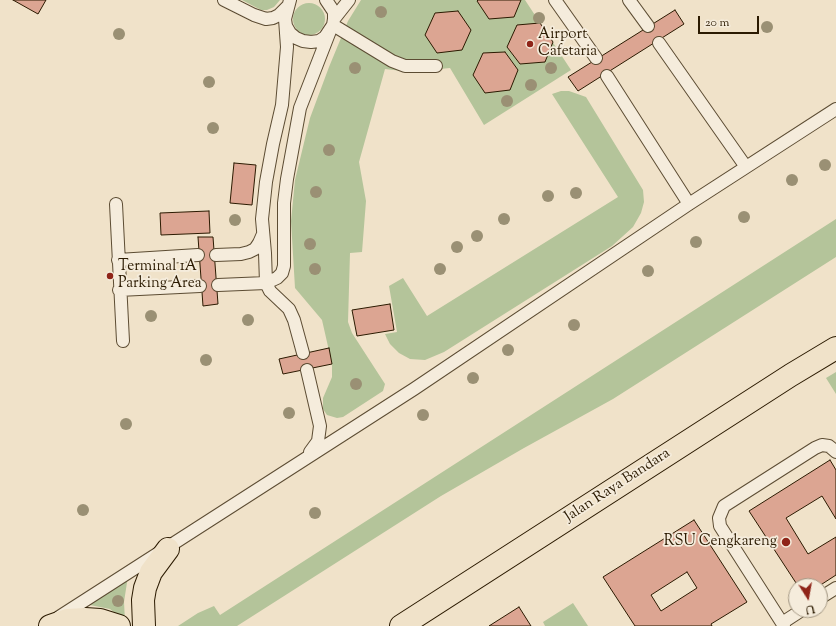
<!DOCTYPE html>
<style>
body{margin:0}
#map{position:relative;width:836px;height:626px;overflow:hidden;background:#f0e2c9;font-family:"Sorts Mill Goudy",serif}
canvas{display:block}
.north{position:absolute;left:788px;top:578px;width:40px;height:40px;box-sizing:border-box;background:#f5ecdc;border:1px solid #a49884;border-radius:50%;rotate:169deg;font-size:11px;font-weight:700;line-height:16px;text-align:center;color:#2b1a01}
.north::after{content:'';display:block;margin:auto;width:14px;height:18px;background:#8f2418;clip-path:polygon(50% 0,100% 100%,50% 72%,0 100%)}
.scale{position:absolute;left:698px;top:16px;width:61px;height:18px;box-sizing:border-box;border:2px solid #2b1a01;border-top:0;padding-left:5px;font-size:12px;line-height:14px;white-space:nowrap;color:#2b1a01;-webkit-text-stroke:3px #f5ecdc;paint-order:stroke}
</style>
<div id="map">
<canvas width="836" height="626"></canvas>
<div class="north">U</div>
<div class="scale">20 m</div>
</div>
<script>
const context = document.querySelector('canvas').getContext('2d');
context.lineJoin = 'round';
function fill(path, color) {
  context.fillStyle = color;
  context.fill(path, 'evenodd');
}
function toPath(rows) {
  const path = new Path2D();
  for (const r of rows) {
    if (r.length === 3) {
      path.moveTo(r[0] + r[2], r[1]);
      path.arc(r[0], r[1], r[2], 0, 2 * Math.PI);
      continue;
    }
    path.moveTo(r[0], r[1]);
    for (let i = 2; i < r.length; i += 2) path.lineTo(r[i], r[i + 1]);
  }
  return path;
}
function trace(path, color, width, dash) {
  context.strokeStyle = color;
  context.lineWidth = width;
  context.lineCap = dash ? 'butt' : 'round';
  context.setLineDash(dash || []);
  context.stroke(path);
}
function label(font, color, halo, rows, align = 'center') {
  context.font = font + ' "Sorts Mill Goudy",serif';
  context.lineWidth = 3.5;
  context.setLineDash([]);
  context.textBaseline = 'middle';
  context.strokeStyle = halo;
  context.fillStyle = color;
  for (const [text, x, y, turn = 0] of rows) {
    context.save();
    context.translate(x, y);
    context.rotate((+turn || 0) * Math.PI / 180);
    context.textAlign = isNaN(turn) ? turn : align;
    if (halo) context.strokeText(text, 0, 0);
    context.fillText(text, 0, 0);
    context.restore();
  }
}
fill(toPath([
 [242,0,280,0,274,7,267,10,261,10],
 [361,0,525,0,571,70,484,125,450,68,411,72,385,69,359,162,366,201,362,252,350,253,348,322,352,333,385,384,383,391,343,417,337,418,327,415,323,409,323,398,332,377,332,364,322,320,295,288,291,221,295,180,310,118,329,67,348,21],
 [309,19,16],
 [561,91,569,91,586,97,643,190,644,202,641,213,633,227,612,246,444,352,425,360,410,359,399,353,390,344,385,334,397,332,389,286,403,278,427,316,618,197,552,94],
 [836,219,836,257,613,399,524,448,441,496,237,626,178,626,198,613,214,606,220,615],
 [836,372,836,394,826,378],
 [128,576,124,602,125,621,110,609,85,604],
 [573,603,588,626,545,626,543,622]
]), '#b4c49a');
const building = toPath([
 [13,0,46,0,38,14,13,0],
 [478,0,521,0,514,17,489,19,477,1,478,0],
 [675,10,684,24,578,91,568,77,675,10],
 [458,11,471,30,462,50,437,53,425,35,435,13,458,11],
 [540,23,553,42,545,62,520,64,507,47,517,25,540,23],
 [505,52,518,70,510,90,485,93,473,75,483,53,505,52],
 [234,163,256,165,252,205,230,203,234,163],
 [209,211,210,233,161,235,160,213,209,211],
 [198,237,213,237,218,304,203,306,198,237],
 [390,304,394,330,357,336,352,310,390,304],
 [329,348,332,364,283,374,279,359,329,348],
 [830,460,836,470,836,519,822,496,786,518,808,554,836,537,836,575,819,586,798,586,749,511,830,460],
 [694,520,747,602,711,624,712,626,635,626,603,577,694,520],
 [687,572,697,588,661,611,651,595,687,572],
 [519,607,531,626,489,626,519,607]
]);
fill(building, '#dca592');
trace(building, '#2b1a01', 1);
const service = toPath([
 [224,0,254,15,266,19,273,18,279,15,288,6],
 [290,0,285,19,286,26,290,33,296,38,303,41,311,42,319,41,325,37,333,25,334,19,334,12,326,0],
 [555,0,596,58],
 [629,0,648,26],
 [285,19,287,47,282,105,273,144,266,182,262,219,265,253,266,283,270,291,289,309,294,320,303,353],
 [334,19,349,0],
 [333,25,392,61,405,66,436,66],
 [659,43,746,167],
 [607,76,689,204],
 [116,204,123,341],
 [216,255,241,254,249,252,255,249,259,243,263,234],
 [118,260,198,255],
 [218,285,266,283,277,278,282,273,284,266,284,203,287,179,300,108,330,31],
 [119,290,200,286],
 [307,370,320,426,318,441,310,452],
 [820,598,836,588],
 [59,617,414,389,689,204,836,109],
 [782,623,802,610],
 [784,626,720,526,719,518,724,506,815,448,822,445,829,446,836,452]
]);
const primary = toPath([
 [50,626,67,620,85,619,100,620,119,626],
 [144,626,143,600,145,588,151,572,168,549],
 [401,626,791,375,836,348]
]);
trace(service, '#5c4c33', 14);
trace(primary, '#2b1a01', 24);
trace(service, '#f5ecdc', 12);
trace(primary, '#f0e2c9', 22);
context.fillStyle = '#9a9074';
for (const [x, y] of [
 [381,12],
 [539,18],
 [767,27],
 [119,34],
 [355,68],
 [551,68],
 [209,82],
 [531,85],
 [507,101],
 [213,128],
 [329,150],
 [825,165],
 [792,180],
 [316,192],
 [576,193],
 [548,196],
 [744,217],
 [504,219],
 [235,220],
 [477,236],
 [696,242],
 [310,244],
 [457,247],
 [315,269],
 [440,269],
 [648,271],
 [151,316],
 [248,320],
 [574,325],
 [508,350],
 [206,360],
 [473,378],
 [356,384],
 [289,413],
 [423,415],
 [126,424],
 [83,510],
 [315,513],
 [118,601]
]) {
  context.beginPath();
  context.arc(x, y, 6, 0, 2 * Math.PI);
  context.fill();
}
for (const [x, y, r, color] of [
 [530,44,4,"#8f2418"],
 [110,276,4,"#8f2418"],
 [786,542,5,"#8f2418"]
]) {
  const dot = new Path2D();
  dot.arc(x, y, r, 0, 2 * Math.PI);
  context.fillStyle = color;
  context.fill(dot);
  trace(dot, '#f5ecdc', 1.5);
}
label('15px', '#2b1a01', '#f5ecdc', [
 ["Airport",538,35],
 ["Cafetaria",538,52],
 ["Terminal 1A",118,267],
 ["Parking Area",118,284],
 ["RSU Cengkareng",777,542,"right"]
], 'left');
label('15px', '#2b1a01', '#f5ecdc', [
 ["Jalan Raya Bandara",618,486,-33]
]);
</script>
